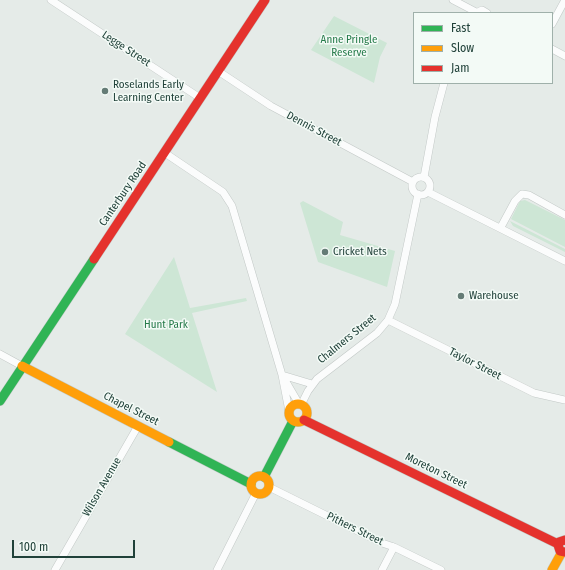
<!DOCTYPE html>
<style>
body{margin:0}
#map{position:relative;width:565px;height:570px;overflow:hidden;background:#e5ebe8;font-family:"Fira Sans Condensed",sans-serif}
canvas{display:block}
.legend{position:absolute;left:413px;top:12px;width:140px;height:72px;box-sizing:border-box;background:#f3faf6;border:1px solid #9fb0aa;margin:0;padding:5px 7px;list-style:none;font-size:12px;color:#204139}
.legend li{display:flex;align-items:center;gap:8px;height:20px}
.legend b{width:20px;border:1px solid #9fb0aa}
.scale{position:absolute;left:12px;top:540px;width:123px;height:18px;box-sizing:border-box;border:2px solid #204139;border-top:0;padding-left:5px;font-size:12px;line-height:14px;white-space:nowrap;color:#204139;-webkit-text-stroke:3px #f3faf6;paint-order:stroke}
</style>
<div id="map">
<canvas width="565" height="570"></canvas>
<ul class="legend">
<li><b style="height:5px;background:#30b455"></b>Fast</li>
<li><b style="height:5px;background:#ff9f0a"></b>Slow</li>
<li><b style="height:5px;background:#e5322d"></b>Jam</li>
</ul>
<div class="scale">100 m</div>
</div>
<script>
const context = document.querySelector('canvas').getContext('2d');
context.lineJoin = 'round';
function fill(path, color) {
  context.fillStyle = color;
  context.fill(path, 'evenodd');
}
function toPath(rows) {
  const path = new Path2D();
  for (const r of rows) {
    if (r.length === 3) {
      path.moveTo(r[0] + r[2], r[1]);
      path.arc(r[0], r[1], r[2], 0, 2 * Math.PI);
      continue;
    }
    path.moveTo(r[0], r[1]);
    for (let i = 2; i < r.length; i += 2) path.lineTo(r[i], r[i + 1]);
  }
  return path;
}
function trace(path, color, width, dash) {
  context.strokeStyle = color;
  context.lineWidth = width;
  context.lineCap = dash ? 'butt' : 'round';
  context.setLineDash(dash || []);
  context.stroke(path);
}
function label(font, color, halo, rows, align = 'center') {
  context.font = font + ' "Fira Sans Condensed",sans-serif';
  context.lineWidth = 3;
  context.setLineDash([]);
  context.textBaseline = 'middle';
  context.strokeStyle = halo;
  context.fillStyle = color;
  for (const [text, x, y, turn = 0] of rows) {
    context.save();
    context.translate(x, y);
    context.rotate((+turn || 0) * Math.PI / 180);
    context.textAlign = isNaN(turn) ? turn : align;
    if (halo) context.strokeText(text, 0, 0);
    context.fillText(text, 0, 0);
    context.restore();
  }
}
fill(toPath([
 [334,16,387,43,380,57,374,83,311,50],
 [525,200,565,220,565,247,511,219,520,201],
 [303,201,343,222,340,235,395,251,387,287,318,262,300,203],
 [510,221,565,249,565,252,513,226],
 [174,257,190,308,246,298,247,301,192,313,217,392,125,334]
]), '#cde6d5');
const street = toPath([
 [51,0,200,98],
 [453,0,476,12],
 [476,13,482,10,487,13],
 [552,24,565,0],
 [552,49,565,56],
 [218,71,271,106,413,182],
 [165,153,223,192,232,206,282,375,289,411],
 [424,177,435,117,444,83],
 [421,186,9],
 [428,192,565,261],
 [501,227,515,201,522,194,529,195,565,215],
 [388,320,534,393,565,400],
 [0,354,22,366],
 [282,375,312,384],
 [285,380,299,404],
 [301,405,308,391,317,379,377,333,388,320,395,304,418,194],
 [269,487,382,543,394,547,441,570],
 [55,570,138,426],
 [217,570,256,493],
 [382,570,394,547]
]);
const fast = toPath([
 [0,401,94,259],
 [169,442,251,484],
 [264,477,293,421]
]);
const slow = toPath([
 [22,366,169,442],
 [298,413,9],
 [260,485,9],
 [552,570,562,552]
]);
const jam = toPath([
 [94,259,265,0],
 [304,420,558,544],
 [565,540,559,542,558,545,560,551,565,552]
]);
trace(street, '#c2c8c6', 8);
trace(fast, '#c0c8c5', 10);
trace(slow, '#c0c8c5', 10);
trace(jam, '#c0c8c5', 10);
trace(street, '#fbfcfc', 7);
trace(fast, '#30b455', 9);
trace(slow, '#ff9f0a', 9);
trace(jam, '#e5322d', 9);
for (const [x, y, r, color] of [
 [105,91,4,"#657c76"],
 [325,252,4,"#657c76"],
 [461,296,4,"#657c76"]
]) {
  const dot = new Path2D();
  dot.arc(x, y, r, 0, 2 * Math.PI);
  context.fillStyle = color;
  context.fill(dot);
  trace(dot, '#f3faf6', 1.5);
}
label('11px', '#267b4a', '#f3faf6', [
 ["Anne Pringle",349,40],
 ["Reserve",349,53],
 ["Hunt Park",166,325]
]);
label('11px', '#204139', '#f3faf6', [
 ["Legge Street",126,49,33],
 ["Dennis Street",314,129,28],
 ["Canterbury Road",123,194,-56],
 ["Chalmers Street",347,339,-39],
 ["Taylor Street",475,364,27],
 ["Chapel Street",131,409,27],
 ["Moreton Street",436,471,26],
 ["Wilson Avenue",102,487,-60],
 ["Pithers Street",355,529,26]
]);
label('11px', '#204139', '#f3faf6', [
 ["Roselands Early",113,85],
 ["Learning Center",113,98],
 ["Cricket Nets",333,252],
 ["Warehouse",469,296]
], 'left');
</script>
